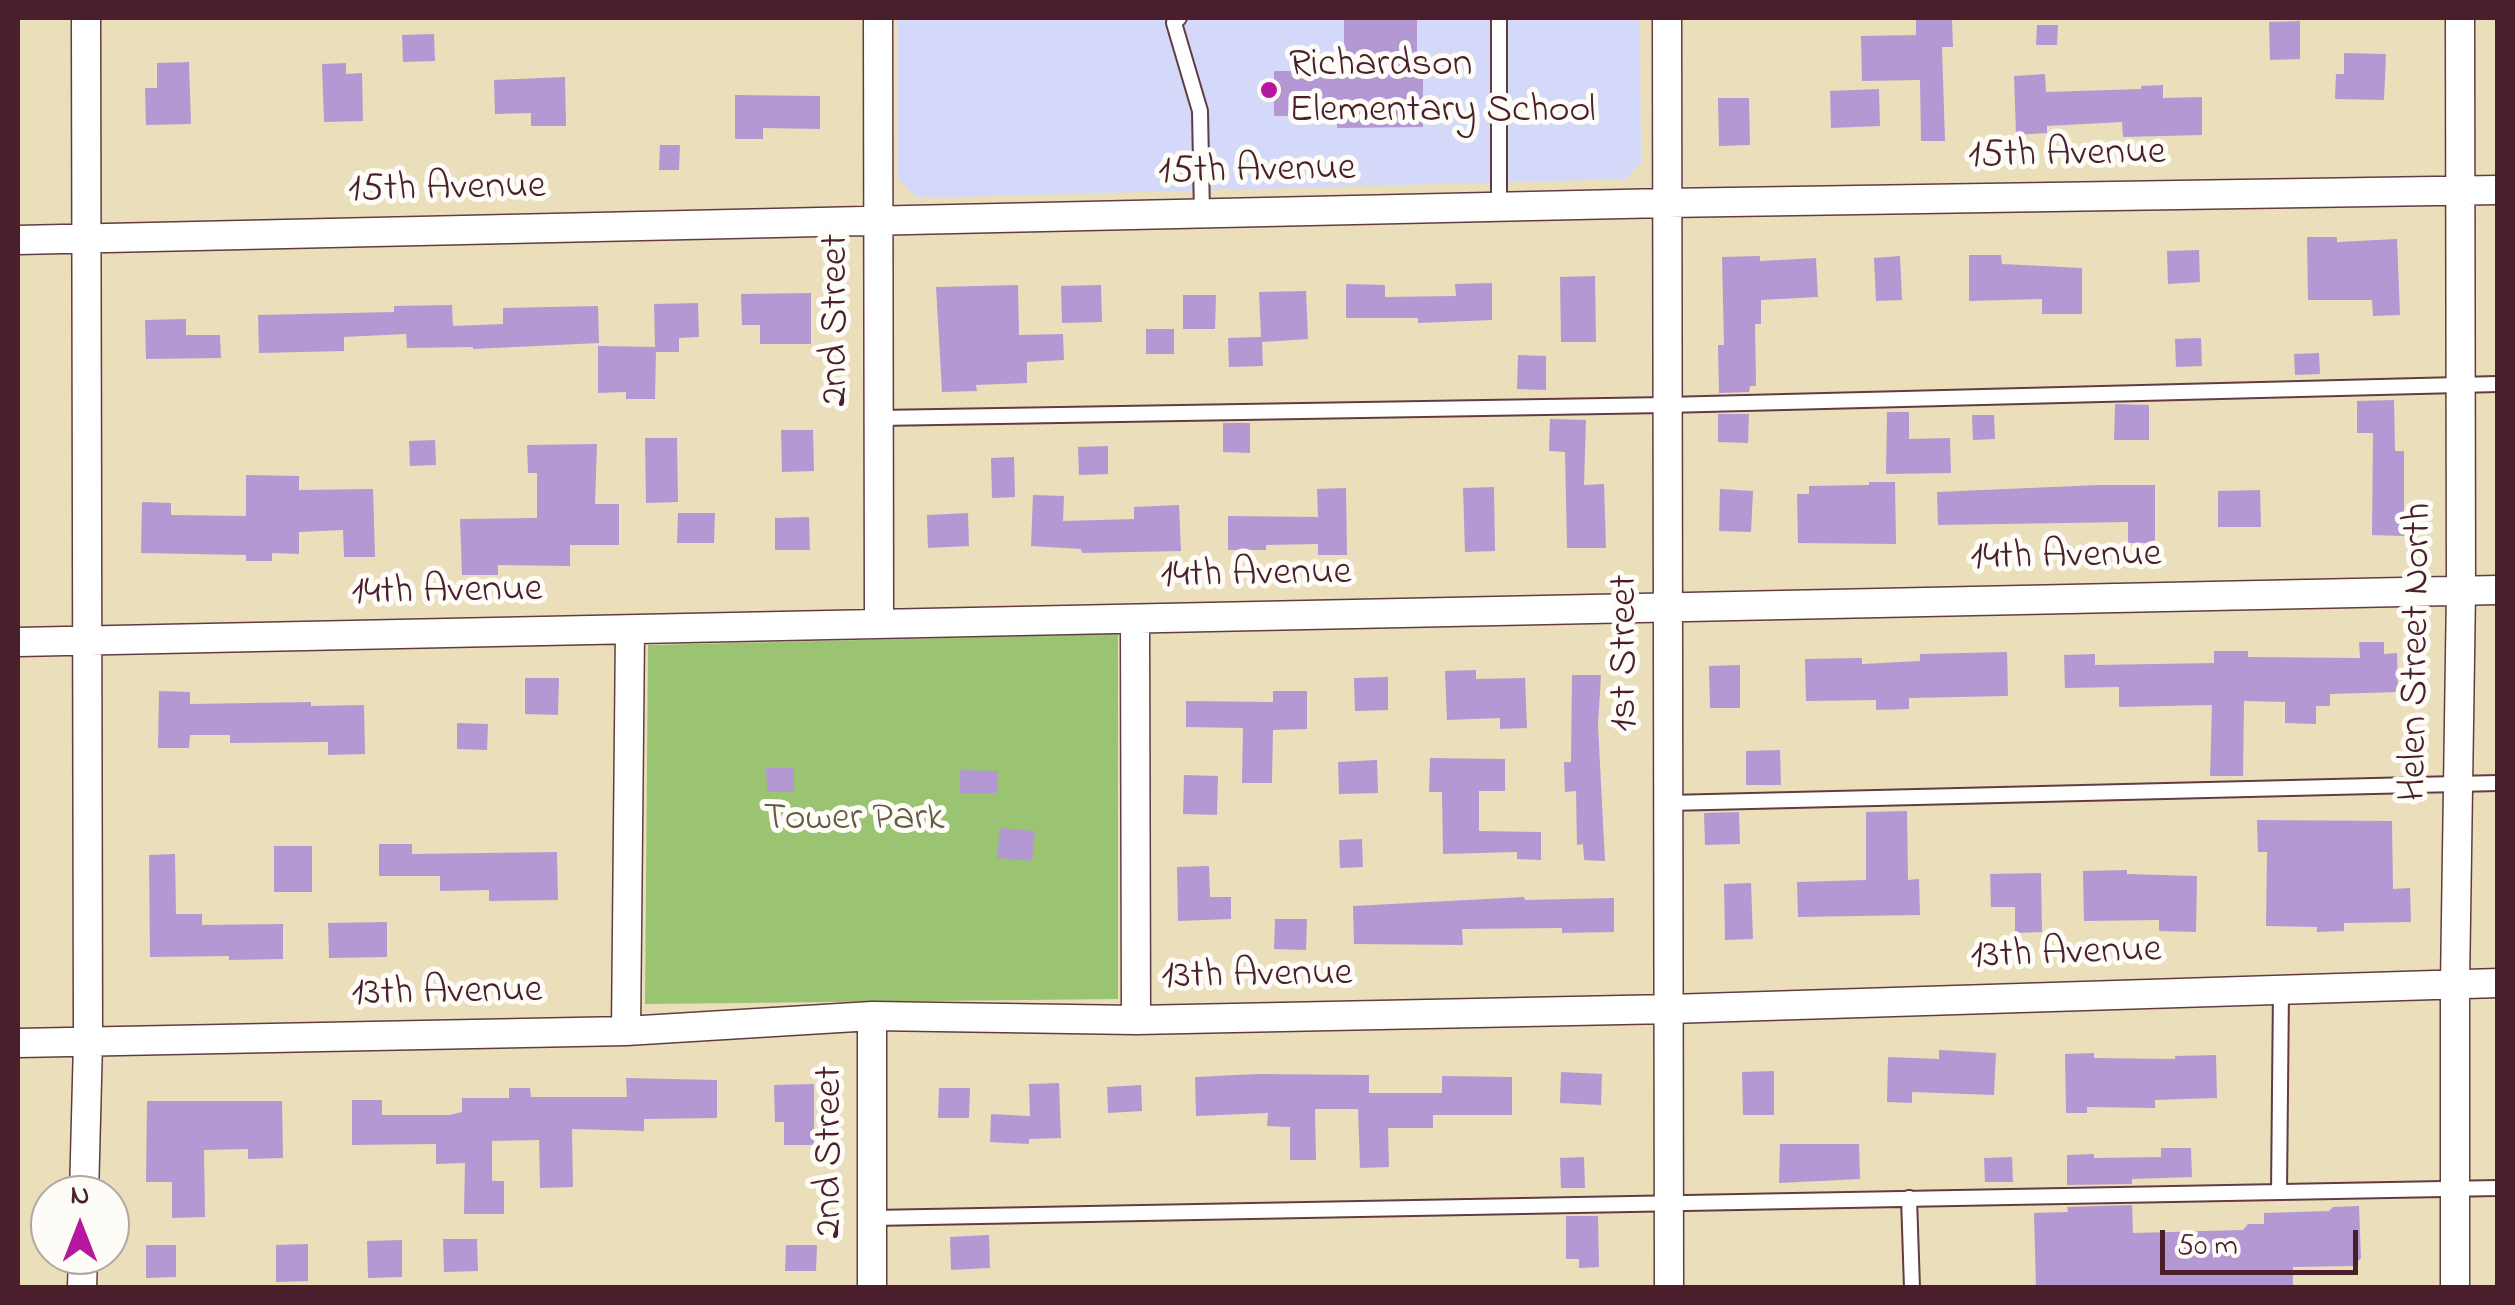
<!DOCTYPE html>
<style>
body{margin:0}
#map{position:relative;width:2515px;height:1305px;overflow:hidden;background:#ebdeba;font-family:"Indie Flower",sans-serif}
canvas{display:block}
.frame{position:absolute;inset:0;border:20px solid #4a1f2b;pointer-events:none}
.north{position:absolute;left:30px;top:1175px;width:100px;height:100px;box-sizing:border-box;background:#fdfcf7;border:2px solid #b5a4a5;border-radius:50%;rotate:0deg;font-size:28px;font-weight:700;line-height:40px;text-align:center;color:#4a1f2b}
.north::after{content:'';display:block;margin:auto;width:35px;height:45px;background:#b5179e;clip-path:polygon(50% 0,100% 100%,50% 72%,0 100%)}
.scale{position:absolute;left:2160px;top:1230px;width:198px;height:45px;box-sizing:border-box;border:5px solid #4a1f2b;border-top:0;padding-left:12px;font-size:30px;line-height:35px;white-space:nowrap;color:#4a1f2b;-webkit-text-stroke:8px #fdfcf7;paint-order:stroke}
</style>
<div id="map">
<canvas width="2515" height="1305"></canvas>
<div class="frame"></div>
<div class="north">N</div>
<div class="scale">50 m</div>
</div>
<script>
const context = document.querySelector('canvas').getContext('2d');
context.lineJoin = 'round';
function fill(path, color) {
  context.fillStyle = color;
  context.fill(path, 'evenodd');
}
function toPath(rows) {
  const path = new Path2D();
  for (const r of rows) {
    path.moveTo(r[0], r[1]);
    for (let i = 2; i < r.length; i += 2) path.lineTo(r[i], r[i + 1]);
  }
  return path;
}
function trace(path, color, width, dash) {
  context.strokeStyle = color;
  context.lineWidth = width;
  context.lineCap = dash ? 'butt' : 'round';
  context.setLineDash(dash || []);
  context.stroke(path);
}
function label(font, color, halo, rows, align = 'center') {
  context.font = font + ' "Indie Flower",sans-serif';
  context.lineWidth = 10;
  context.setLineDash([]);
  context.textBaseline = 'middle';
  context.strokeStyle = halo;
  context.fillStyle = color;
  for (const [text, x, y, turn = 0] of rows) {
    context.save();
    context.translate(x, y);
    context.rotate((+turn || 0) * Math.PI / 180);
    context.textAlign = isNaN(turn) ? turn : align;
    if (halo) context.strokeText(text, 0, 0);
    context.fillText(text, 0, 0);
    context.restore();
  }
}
fill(toPath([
 [898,18,1640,18,1641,163,1626,179,918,198,898,179]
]), '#d4d8f9');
fill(toPath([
 [1118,634,1118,999,645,1004,648,645]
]), '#9ac471');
fill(toPath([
 [1344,18,1417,18,1417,69,1423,69,1423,127,1337,128,1337,116,1274,116,1274,71,1344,71],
 [1916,18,1952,18,1953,47,1942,47,1945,141,1921,141,1920,80,1862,81,1861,36,1916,35],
 [2300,21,2300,59,2270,60,2269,22],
 [2037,25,2058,25,2057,45,2036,45],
 [434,34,435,61,403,62,402,35],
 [2344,53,2386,54,2384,100,2335,99,2336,74,2344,74],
 [189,62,191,124,146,125,145,88,157,88,157,63],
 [346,63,346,74,362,73,363,121,324,122,322,64],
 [2045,74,2046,92,2141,89,2141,86,2163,85,2163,98,2202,97,2202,135,2123,137,2122,122,2047,126,2047,133,2016,135,2014,76],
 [565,77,566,126,531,126,531,113,495,114,494,80],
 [1879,89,1880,126,1831,128,1830,91],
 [735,95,820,96,820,129,763,128,763,139,735,139],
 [1718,98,1749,98,1750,145,1719,146],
 [660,145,680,145,679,170,659,170],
 [2307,237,2337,237,2337,242,2397,239,2400,315,2373,316,2372,300,2308,300],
 [2199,250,2200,282,2168,284,2167,251],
 [1969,255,2001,255,2002,264,2082,268,2082,314,2042,314,2042,299,1969,301],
 [1760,256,1760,261,1816,258,1818,297,1761,300,1761,324,1755,324,1756,386,1750,386,1749,392,1719,393,1718,345,1724,345,1722,257],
 [1900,256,1902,300,1876,301,1874,258],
 [1595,276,1596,342,1561,342,1560,277],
 [1492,283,1492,320,1418,323,1418,318,1346,318,1346,284,1385,285,1385,297,1456,296,1455,284],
 [1018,285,1019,335,1063,334,1064,360,1027,362,1027,383,976,385,977,391,942,392,936,287],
 [1101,285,1102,322,1062,323,1061,286],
 [1306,291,1308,339,1262,342,1263,366,1229,367,1228,338,1261,337,1259,292],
 [811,293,811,344,760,344,760,325,742,325,741,294],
 [1183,295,1216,295,1215,329,1183,329],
 [698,303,699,337,679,338,679,352,656,352,655,399,626,399,626,392,598,393,598,346,655,347,654,304],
 [452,305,453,326,503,324,503,308,598,306,599,343,473,349,473,347,407,348,406,334,344,337,344,351,259,353,258,315,394,312,394,306],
 [186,319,186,335,220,335,221,358,146,359,145,320],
 [1146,329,1174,329,1174,354,1146,354],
 [2201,338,2202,366,2176,367,2175,339],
 [2319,353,2320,374,2295,375,2294,354],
 [1518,355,1546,356,1546,390,1517,389],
 [2394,400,2395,451,2404,451,2404,536,2372,535,2373,433,2357,433,2357,401],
 [2115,404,2149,405,2149,440,2114,440],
 [1887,412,1909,412,1909,439,1950,438,1951,473,1886,474],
 [1718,414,1749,414,1748,443,1718,442],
 [1972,415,1994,415,1995,439,1973,440],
 [1550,419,1586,420,1584,485,1604,484,1606,548,1567,548,1565,452,1549,451],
 [1223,423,1250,423,1250,453,1223,452],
 [781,430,813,430,814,471,782,472],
 [645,438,677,438,678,502,646,503],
 [435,440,436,465,410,466,409,441],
 [597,444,595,504,619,504,619,545,570,545,570,566,498,565,498,575,462,575,460,519,537,518,537,473,528,473,527,445],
 [1108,446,1108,474,1079,475,1078,447],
 [1014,457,1015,497,992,498,991,458],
 [246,475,299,476,299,490,373,489,375,557,344,557,343,530,299,532,299,554,272,553,272,561,246,561,246,555,141,553,142,502,171,503,171,515,246,516],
 [1869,482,1895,482,1896,544,1798,543,1797,494,1809,494,1809,486,1869,485],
 [2099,485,2155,485,2155,543,2128,543,2128,522,1938,525,1937,492],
 [1494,487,1495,551,1465,552,1463,488],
 [1346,488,1347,555,1318,555,1318,544,1266,545,1266,550,1228,550,1228,516,1318,517,1317,489],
 [1720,489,1753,491,1751,532,1719,531],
 [2260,490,2261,527,2218,527,2218,491],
 [1033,495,1064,496,1063,521,1134,519,1134,507,1179,505,1181,551,1082,553,1081,549,1031,546],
 [678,513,715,513,714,543,677,543],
 [968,513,969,546,928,548,927,515],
 [809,517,810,550,775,550,775,518],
 [2359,642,2384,642,2384,654,2397,653,2398,692,2330,694,2330,706,2316,706,2316,724,2285,723,2285,702,2244,701,2243,776,2210,776,2212,705,2119,707,2119,687,2065,688,2064,655,2095,654,2095,665,2214,663,2214,651,2248,651,2248,657,2360,658],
 [2007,652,2008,696,1909,698,1909,709,1876,710,1876,700,1806,701,1805,659,1862,658,1862,664,1920,661,1920,654],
 [1740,665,1740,708,1710,708,1709,666],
 [1476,670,1476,679,1525,678,1527,728,1500,729,1500,718,1447,720,1445,671],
 [1572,675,1601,675,1598,725,1605,861,1584,860,1583,844,1577,845,1576,791,1565,792,1564,762,1571,762],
 [1388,677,1388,710,1355,711,1354,678],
 [525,678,559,678,558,715,525,714],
 [159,691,190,692,190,704,311,702,311,706,364,705,365,754,328,755,328,742,230,743,230,735,190,735,189,748,158,748],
 [1273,691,1307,691,1307,729,1273,730,1272,783,1242,783,1243,728,1186,727,1186,701,1273,702],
 [457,723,488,724,487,750,457,749],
 [1780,750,1781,785,1746,785,1746,751],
 [1430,758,1505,759,1505,791,1479,791,1479,831,1541,832,1541,860,1517,859,1517,852,1443,854,1442,792,1429,792],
 [1377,760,1378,793,1339,794,1338,762],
 [766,768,794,768,794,792,767,792],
 [960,770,998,771,997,793,960,793],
 [1184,775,1218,776,1217,815,1183,814],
 [1907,811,1908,880,1919,879,1920,915,1798,917,1797,882,1866,880,1866,812],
 [1739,812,1740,844,1705,845,1704,813],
 [2257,820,2392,821,2393,889,2410,888,2411,922,2344,923,2344,931,2317,932,2317,927,2266,926,2267,852,2258,852],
 [1000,828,1035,831,1032,861,997,858],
 [1362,839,1363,867,1340,868,1339,840],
 [379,844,412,844,412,854,557,852,558,900,489,901,489,890,440,891,440,876,379,876],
 [274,846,312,846,312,892,274,892],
 [175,854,176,914,202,914,202,925,283,924,283,959,229,960,229,956,150,957,149,855],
 [1209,866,1210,897,1231,897,1231,919,1178,921,1177,867],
 [2127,870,2127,874,2197,876,2196,932,2159,931,2159,920,2084,921,2083,871],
 [2041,873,2042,932,2015,933,2015,907,1991,907,1990,874],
 [1751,883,1753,939,1725,940,1724,884],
 [1524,897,1525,900,1614,898,1614,932,1562,933,1562,928,1462,929,1463,945,1354,944,1353,906],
 [1275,919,1307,919,1306,950,1274,949],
 [387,922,387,957,329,958,328,923],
 [1939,1050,1996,1053,1994,1095,1912,1092,1912,1103,1887,1102,1888,1057,1939,1059],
 [2094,1053,2094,1058,2175,1059,2175,1056,2216,1055,2217,1098,2155,1100,2155,1108,2087,1107,2087,1113,2066,1113,2065,1054],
 [1774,1071,1774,1115,1743,1115,1742,1072],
 [1561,1072,1602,1074,1601,1105,1560,1103],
 [1257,1074,1369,1075,1369,1093,1442,1093,1442,1076,1512,1077,1512,1115,1433,1115,1433,1128,1388,1128,1389,1167,1360,1168,1358,1109,1315,1109,1316,1160,1290,1160,1290,1127,1267,1126,1268,1113,1196,1116,1195,1077],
 [626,1078,717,1080,717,1118,644,1119,644,1131,572,1129,573,1187,540,1188,539,1140,492,1141,492,1181,504,1181,504,1214,464,1214,465,1163,436,1164,436,1144,352,1145,352,1100,382,1100,382,1115,449,1115,462,1112,462,1098,509,1098,509,1088,530,1088,531,1097,627,1097],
 [1059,1083,1061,1138,1029,1139,1029,1144,990,1142,991,1114,1030,1116,1029,1084],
 [814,1084,814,1145,784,1145,784,1122,775,1122,774,1085],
 [1141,1085,1142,1111,1108,1113,1107,1087],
 [939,1088,970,1088,969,1118,938,1118],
 [147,1101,282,1101,283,1158,248,1159,248,1149,204,1150,205,1217,172,1218,172,1182,146,1182],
 [1780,1144,1859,1144,1860,1179,1779,1183],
 [2161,1148,2191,1148,2192,1177,2132,1179,2132,1184,2067,1185,2067,1155,2094,1154,2094,1158,2161,1157],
 [1584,1157,1585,1188,1561,1188,1560,1158],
 [2012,1157,2013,1182,1985,1182,1984,1158],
 [2132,1205,2133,1233,2243,1230,2248,1224,2264,1224,2264,1213,2329,1211,2333,1207,2359,1206,2361,1258,2354,1266,2293,1267,2293,1288,2036,1288,2034,1213,2068,1212,2067,1207],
 [1566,1216,1598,1216,1599,1267,1579,1268,1579,1259,1566,1259],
 [989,1235,990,1268,951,1270,950,1237],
 [443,1239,477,1239,478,1271,444,1272],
 [402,1240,402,1277,368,1278,367,1241],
 [308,1244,308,1281,276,1282,276,1245],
 [146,1245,176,1245,176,1277,146,1278],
 [786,1245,817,1245,816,1271,785,1271]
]), '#b498d3');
const service = toPath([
 [1179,18,1174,23,1200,111,1202,214],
 [1499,18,1499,207],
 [878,418,1666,405,2498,384],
 [1668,803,2498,783],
 [2279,1192,2281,989],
 [1909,1198,1912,1288],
 [872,1218,2498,1188]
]);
const minor = toPath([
 [878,18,879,623],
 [1667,18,1669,1288],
 [18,240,1666,203,2498,190],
 [1135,621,1136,1020],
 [18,642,2498,590],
 [872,1016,872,1288],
 [626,1031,630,630],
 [18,1043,626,1031,872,1016,1136,1020,1670,1009,2498,983],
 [84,1195,88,1042,86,18],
 [82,1288,83,1255],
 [2455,1288,2455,984,2461,591,2460,18]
]);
trace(service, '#623c40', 18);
trace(minor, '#623c40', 31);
trace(service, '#fff', 14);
trace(minor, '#fff', 28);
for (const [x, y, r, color] of [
 [1269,90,10,"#b5179e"]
]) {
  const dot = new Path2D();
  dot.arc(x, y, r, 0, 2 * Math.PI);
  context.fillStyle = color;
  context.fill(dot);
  trace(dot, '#fdfcf7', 4);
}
label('40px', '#4a1f2b', '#fdfcf7', [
 ["Richardson",1289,67],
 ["Elementary School",1289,113]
], 'left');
label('40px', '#4a1f2b', '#fdfcf7', [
 ["15th Avenue",2067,157,-1],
 ["15th Avenue",1257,173,-1],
 ["15th Avenue",447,191,-1],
 ["2nd Street",838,320,-90],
 ["14th Avenue",2066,559,-1],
 ["14th Avenue",1256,577,-1],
 ["14th Avenue",447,594,-1],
 ["Helen Street North",2419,652,-89],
 ["1st Street",1627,653,-90],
 ["13th Avenue",2066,956,-2],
 ["13th Avenue",1257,978,-1],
 ["13th Avenue",447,995,-1],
 ["2nd Street",832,1152,-90]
]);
label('40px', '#665944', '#fdfcf7', [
 ["Tower Park",854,821]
]);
</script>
